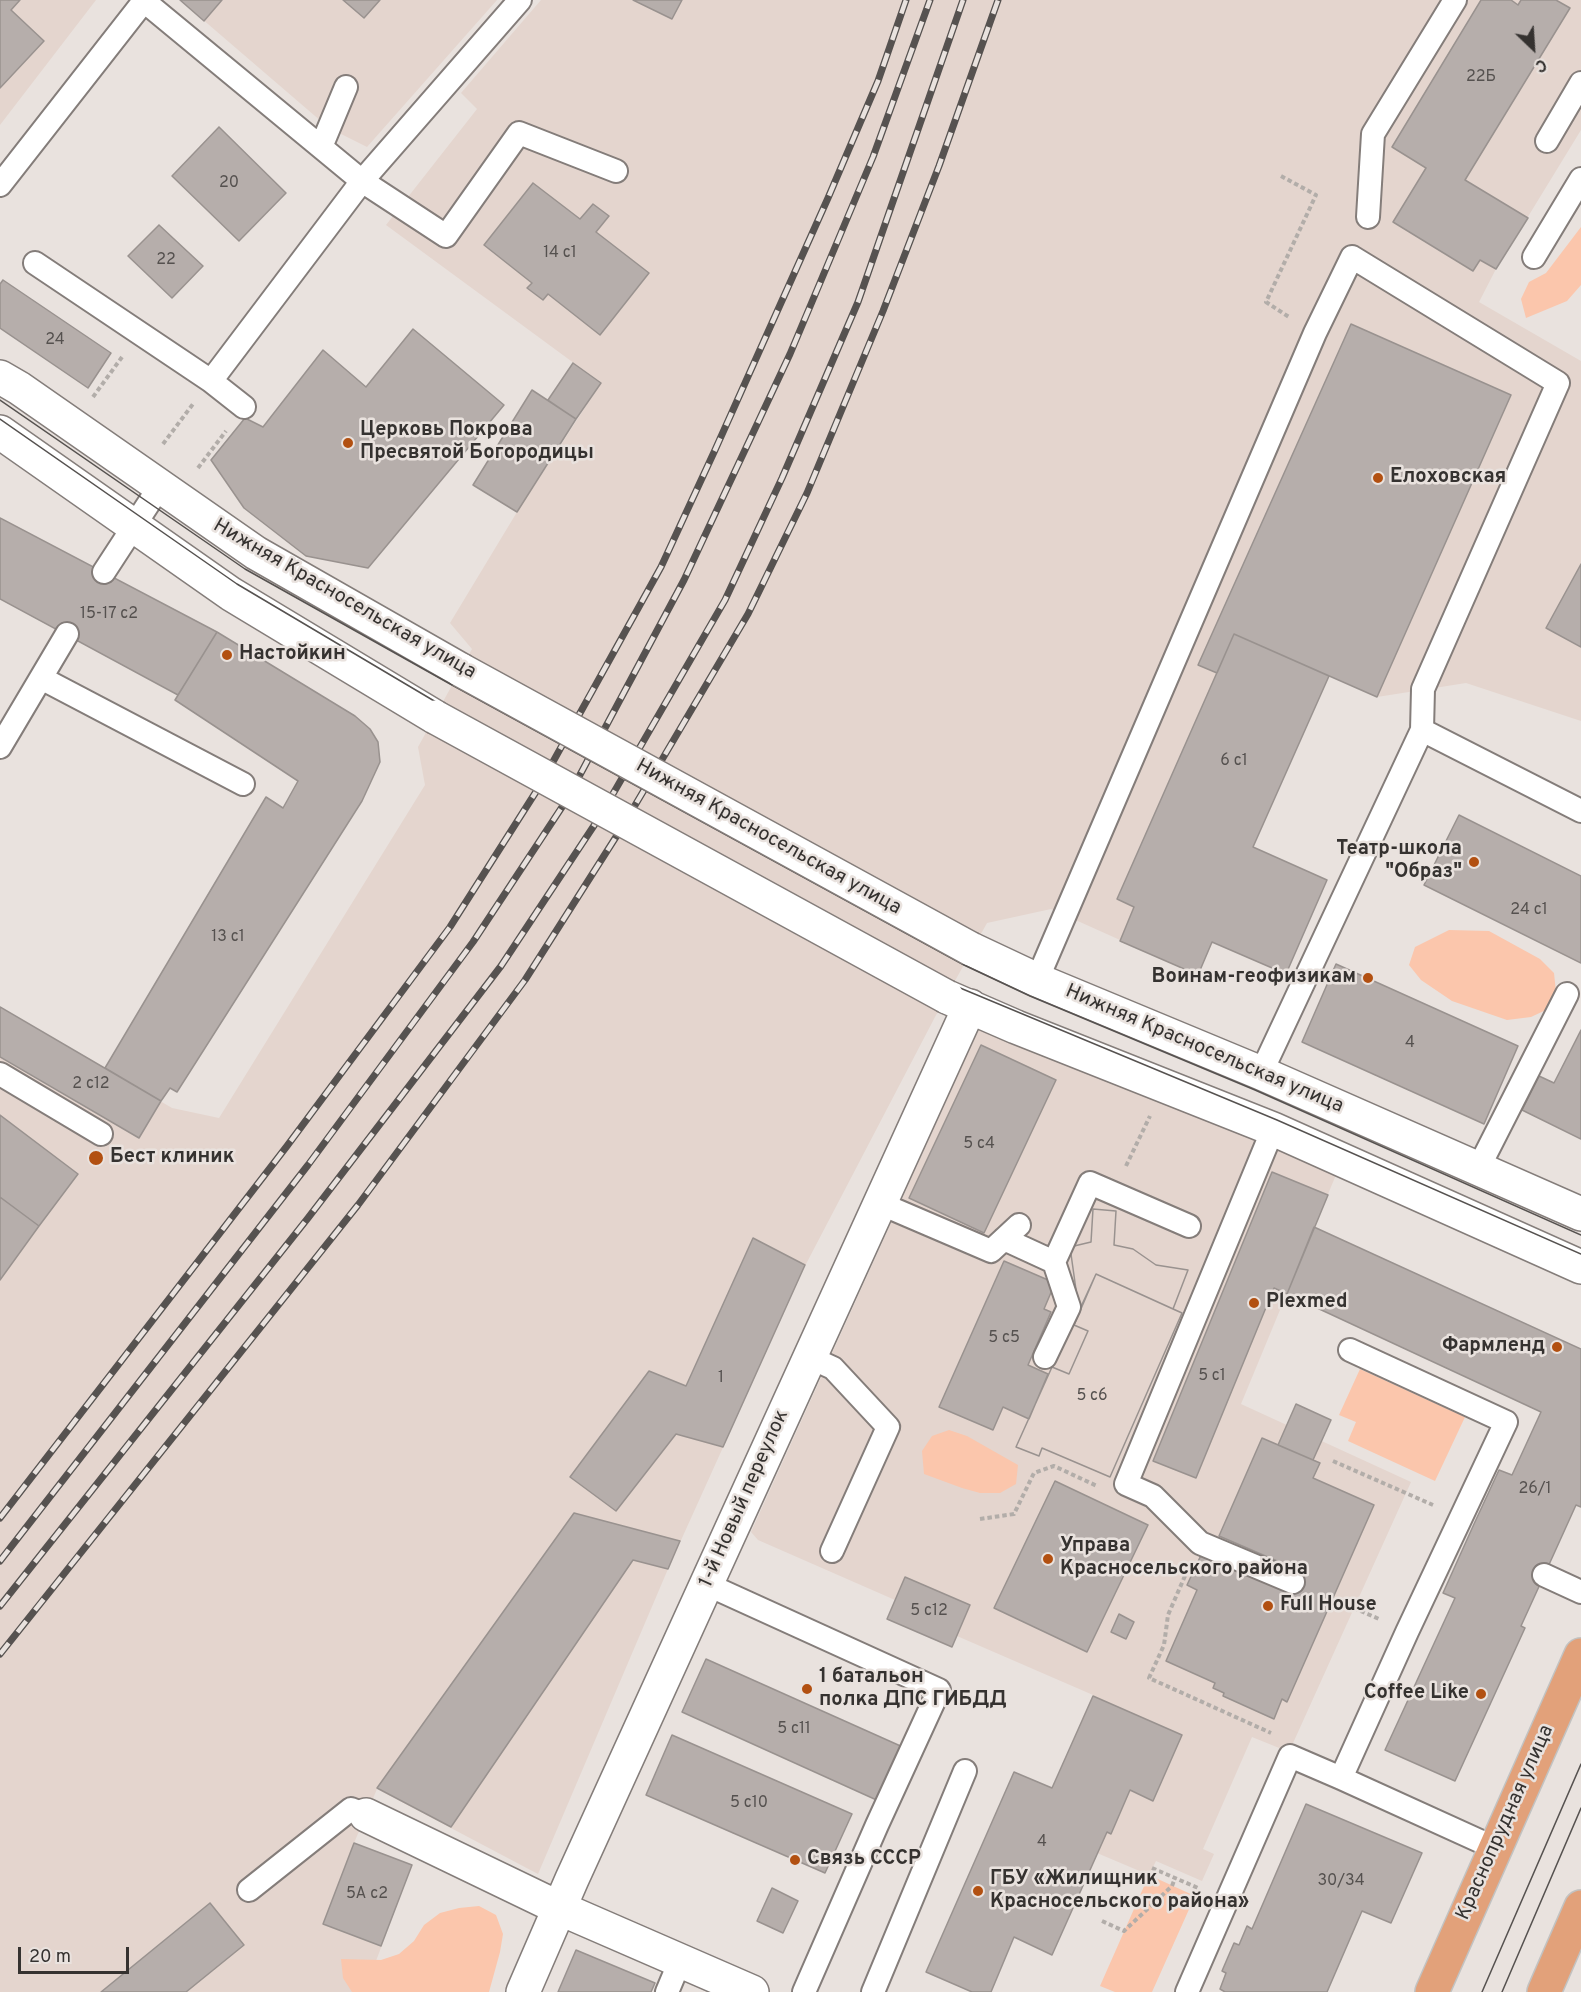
<!DOCTYPE html>
<meta charset="utf-8">
<style>
body{margin:0}
#map{position:relative;width:1581px;height:1992px;overflow:hidden;background:#e9e2de;font-family:Overpass,sans-serif}
canvas{display:block}
.north{position:absolute;left:1503px;top:18px;width:60px;height:60px;-webkit-text-stroke:4px #e9e2de;paint-order:stroke;rotate:155deg;font-size:16px;font-weight:700;line-height:24px;text-align:center;color:#353230}
.north::after{content:'';display:block;margin:auto;width:21px;height:27px;background:#353230;clip-path:polygon(50% 0,100% 100%,50% 72%,0 100%)}
.scale{position:absolute;left:18px;top:1947px;width:111px;height:27px;box-sizing:border-box;border:3px solid #353230;border-top:0;padding-left:8px;font-size:18px;line-height:21px;white-space:nowrap;color:#353230;-webkit-text-stroke:4px #e9e2de;paint-order:stroke}
</style>
<div id="map">
<canvas width="1581" height="1992"></canvas>
<div class="north">С</div>
<div class="scale">20 m</div>
</div>
<script>
const context = document.querySelector('canvas').getContext('2d');
context.lineJoin = 'round';
function fill(path, color) {
  context.fillStyle = color;
  context.fill(path, 'evenodd');
}
function toPath(rows) {
  const path = new Path2D();
  for (const r of rows) {
    path.moveTo(r[0], r[1]);
    for (let i = 2; i < r.length; i += 2) path.lineTo(r[i], r[i + 1]);
  }
  return path;
}
function trace(path, color, width, dash) {
  context.strokeStyle = color;
  context.lineWidth = width;
  context.lineCap = dash ? 'butt' : 'round';
  context.setLineDash(dash || []);
  context.stroke(path);
}
function label(font, color, halo, rows, align = 'center') {
  context.font = font + ' Overpass,sans-serif';
  context.lineWidth = 5;
  context.setLineDash([]);
  context.textBaseline = 'middle';
  context.strokeStyle = halo;
  context.fillStyle = color;
  for (const [text, x, y, turn = 0] of rows) {
    context.save();
    context.translate(x, y);
    context.rotate((+turn || 0) * Math.PI / 180);
    context.textAlign = isNaN(turn) ? turn : align;
    if (halo) context.strokeText(text, 0, 0);
    context.fillText(text, 0, 0);
    context.restore();
  }
}
fill(toPath([
 [0,0,96,0,0,125],
 [180,0,497,0,367,147,329,128],
 [541,0,1581,0,1581,130,1496,269,1479,302,1581,361,1581,721,1466,683,1377,697,1329,676,1253,847,1327,880,1286,974,1213,942,1198,975,1051,909,987,923,935,1017,805,1266,668,1569,538,1874,377,1789,354,1843,412,1865,376,1961,455,1992,0,1992,0,1007,172,1108,219,1118,425,785,418,747,472,649,450,623,517,512,601,383,386,225,477,109,461,93],
 [983,1020,1338,1170,1241,1404,1411,1482,1289,1752,1252,1737,1203,1849,1214,1854,1202,1881,1156,1861,1149,1875,1097,1853,1107,1832,1111,1833,1148,1748,1082,1719,1093,1695,957,1636,952,1647,887,1619,895,1600,758,1540,751,1532]
]), '#e4d5ce');
fill(toPath([
 [1581,227,1581,285,1567,301,1526,318,1521,299,1529,282,1546,273],
 [1449,930,1489,931,1540,959,1554,973,1556,992,1548,1009,1531,1017,1507,1020,1452,1001,1421,980,1409,965,1415,947],
 [1360,1369,1465,1417,1435,1481,1348,1441,1356,1422,1339,1415],
 [949,1430,967,1436,1018,1465,1016,1484,1000,1493,980,1493,962,1488,924,1474,922,1451,932,1436],
 [1149,1875,1195,1896,1152,1992,1115,1992,1100,1986],
 [479,1906,496,1915,503,1934,500,1952,489,1992,352,1992,343,1978,341,1959,381,1960,399,1954,414,1941,424,1925,440,1913,459,1908]
]), '#fbc6ac');
const building = toPath([
 [0,0,20,0,11,10,44,41,0,88,0,0],
 [180,0,222,0,204,21,180,0],
 [343,0,380,0,364,18,343,0],
 [633,0,682,0,672,19,633,0],
 [1481,0,1511,0,1518,5,1521,0,1556,0,1570,8,1465,180,1528,218,1496,269,1480,260,1473,271,1393,222,1426,168,1392,147,1481,0],
 [219,127,286,193,239,241,172,176,219,127],
 [533,183,580,219,593,204,609,216,596,232,649,273,600,335,548,294,543,300,527,288,532,283,484,245,533,183],
 [159,225,203,266,172,298,128,256,159,225],
 [3,280,111,353,88,388,0,328,0,284,3,280],
 [1351,324,1511,395,1377,697,1234,634,1217,673,1198,665,1351,324],
 [413,329,504,405,368,568,306,556,244,508,211,460,245,418,263,427,323,350,366,387,413,329],
 [573,363,601,383,576,419,548,400,573,363],
 [532,390,576,419,517,512,473,485,532,390],
 [0,518,217,632,178,695,0,599,0,518],
 [1581,564,1581,647,1546,628,1581,564],
 [217,632,355,716,370,729,378,742,380,762,362,801,177,1092,170,1088,161,1101,105,1068,266,797,283,808,298,781,175,700,217,632],
 [1234,634,1329,676,1253,847,1327,880,1286,974,1212,942,1198,975,1120,941,1134,907,1117,899,1234,634],
 [1459,815,1581,876,1581,963,1424,885,1459,815],
 [1336,964,1518,1046,1484,1124,1302,1042,1336,964],
 [0,1007,161,1101,139,1138,0,1057,0,1007],
 [1581,1030,1581,1139,1522,1110,1539,1076,1554,1083,1581,1030],
 [981,1045,1056,1080,984,1233,909,1198,981,1045],
 [0,1115,78,1174,39,1226,0,1197,0,1115],
 [1272,1172,1328,1195,1287,1294,1274,1288,1196,1478,1153,1461,1272,1172],
 [0,1197,39,1226,0,1280,0,1197],
 [1093,1209,1116,1211,1114,1245,1133,1249,1156,1265,1188,1270,1173,1309,1096,1274,1079,1311,1070,1247,1091,1242,1093,1209],
 [1093,1209,1116,1211,1114,1245,1133,1249,1156,1265,1188,1270,1173,1309,1182,1313,1110,1477,1042,1448,1039,1456,1016,1447,1052,1367,1069,1374,1088,1331,1074,1325,1079,1311,1070,1247,1091,1242,1093,1209],
 [1314,1227,1581,1349,1581,1507,1576,1505,1552,1558,1521,1626,1525,1628,1455,1781,1385,1750,1455,1598,1443,1593,1474,1524,1499,1470,1512,1475,1541,1412,1287,1294,1314,1227],
 [753,1238,805,1265,723,1447,676,1434,616,1511,570,1477,649,1371,686,1386,753,1238],
 [1004,1261,1055,1283,1044,1309,1051,1312,1028,1365,1048,1374,1029,1419,1003,1407,993,1430,939,1407,1004,1261],
 [1096,1274,1182,1313,1110,1477,1042,1448,1039,1456,1016,1447,1052,1367,1069,1374,1088,1331,1074,1325,1096,1274],
 [1296,1404,1331,1420,1313,1460,1278,1445,1296,1404],
 [1262,1438,1320,1463,1313,1478,1374,1505,1287,1702,1282,1699,1274,1719,1223,1696,1224,1693,1213,1688,1215,1683,1166,1661,1197,1590,1187,1585,1202,1553,1293,1582,1298,1570,1219,1536,1262,1438],
 [1055,1481,1148,1525,1087,1652,994,1608,1055,1481],
 [574,1513,680,1541,668,1569,633,1560,451,1827,377,1788,574,1513],
 [905,1577,970,1605,952,1647,887,1619,905,1577],
 [1119,1614,1134,1622,1126,1639,1111,1632,1119,1614],
 [706,1659,905,1748,881,1802,682,1712,706,1659],
 [1093,1696,1182,1735,1153,1801,1130,1790,1111,1834,1107,1832,1052,1955,1014,1937,991,1992,972,1992,926,1972,1014,1772,1052,1788,1093,1696],
 [672,1735,852,1814,825,1873,646,1795,672,1735],
 [1306,1804,1422,1853,1391,1923,1362,1911,1327,1992,1225,1992,1220,1989,1226,1973,1222,1971,1234,1943,1239,1945,1247,1926,1252,1929,1306,1804],
 [354,1843,412,1865,381,1946,323,1924,354,1843],
 [772,1888,798,1901,783,1933,757,1921,772,1888],
 [210,1903,244,1945,186,1992,101,1992,210,1903],
 [576,1950,655,1983,651,1992,558,1992,576,1950]
]);
fill(building, '#b6aeab');
trace(building, '#99928f', 1.5);
const lane = toPath([
 [1547,141,1581,83],
 [321,147,346,87],
 [0,185,144,1,362,181,520,0],
 [1368,217,1373,134,1455,0],
 [1534,257,1581,179],
 [35,263,211,381,362,181,446,236,519,133,616,171],
 [211,381,244,407],
 [104,572,160,486],
 [41,678,243,784],
 [1422,730,1581,811],
 [0,747,67,634],
 [1037,980,1315,333,1352,257,1558,383,1423,689,1422,730,1261,1073],
 [0,1074,101,1134],
 [1273,1129,1126,1484,1153,1496,1200,1543,1293,1582],
 [1478,1169,1567,994],
 [879,1203,991,1251,1019,1225],
 [1004,1239,1054,1262],
 [809,1357,833,1368,888,1427,832,1551],
 [1045,1357,1069,1307,1054,1262,1090,1183,1189,1226],
 [1544,1575,1581,1592],
 [706,1584,939,1690,877,1825,804,1992],
 [1341,1778,1407,1632,1506,1422,1350,1350],
 [249,1890,351,1809,366,1815],
 [667,1992,680,1961],
 [873,1992,965,1771],
 [1187,1992,1290,1756,1341,1778,1495,1848]
]);
const street = toPath([
 [366,1815,559,1908,752,1992],
 [523,1992,572,1879,970,1006]
]);
const secondary = toPath([
 [0,377,19,388,256,553,461,670],
 [0,432,231,594,435,717],
 [971,949,1037,980,1261,1073,1581,1214],
 [947,997,1016,1027,1273,1129,1581,1267]
]);
const primary = toPath([
 [1432,1992,1581,1655],
 [1544,1992,1581,1907]
]);
trace(lane, '#847d7a', 26);
trace(street, '#847d7a', 36);
trace(secondary, '#847d7a', 36);
trace(primary, '#c2c2c1', 36);
trace(toPath([
 [1281,176,1316,195,1266,302,1289,317],
 [93,397,122,357],
 [163,444,193,404],
 [198,468,226,431],
 [1126,1166,1150,1116],
 [1333,1461,1433,1505],
 [980,1519,1014,1514,1034,1473,1054,1466,1097,1486],
 [1188,1569,1168,1615,1164,1645,1149,1678,1271,1733],
 [1333,1599,1379,1619],
 [1152,1868,1198,1888],
 [1102,1921,1124,1931,1172,1886,1175,1878]
]), '#b2ada9', 4, [4.5, 3]);
trace(lane, '#fff', 22);
trace(street, '#fff', 33);
trace(secondary, '#fff', 33);
trace(primary, '#e2a17a', 33);
trace(toPath([
 [0,400,245,569,452,685,964,965,1030,996,1255,1090,1581,1235],
 [0,419,237,584,441,705,953,985,1277,1120,1581,1254],
 [1482,1992,1581,1764],
 [1502,1992,1581,1808]
]), '#565250', 1.5);
const rail = toPath([
 [0,1518,287,1146,450,927,539,787,661,567,715,450,828,198,878,81,906,0],
 [0,1561,308,1165,473,942,566,801,684,580,790,354,873,157,930,0],
 [0,1606,308,1218,501,966,599,818,725,600,782,478,858,302,963,0],
 [0,1654,358,1205,525,980,621,829,748,614,807,493,883,311,939,166,998,0]
]);
trace(rail, '#565250', 7);
trace(rail, '#e9e2de', 4.5, [14]);
const secondaryBridge = toPath([
 [461,670,971,949],
 [435,717,947,997]
]);
trace(secondaryBridge, '#847d7a', 36, []);
trace(secondaryBridge, '#fff', 33);
for (const [x, y, r, color] of [
 [348,443,6,"#b25011"],
 [1378,478,6,"#b25011"],
 [227,655,6,"#b25011"],
 [1474,862,6,"#b25011"],
 [1368,978,6,"#b25011"],
 [96,1158,8,"#b25011"],
 [1254,1303,6,"#b25011"],
 [1557,1347,6,"#b25011"],
 [1048,1559,6,"#b25011"],
 [1268,1606,6,"#b25011"],
 [807,1689,6,"#b25011"],
 [1481,1694,6,"#b25011"],
 [795,1860,6,"#b25011"],
 [978,1891,6,"#b25011"]
]) {
  const dot = new Path2D();
  dot.arc(x, y, r, 0, 2 * Math.PI);
  context.fillStyle = color;
  context.fill(dot);
  trace(dot, '#e9e2de', 2);
}
label('16px', '#55514f', null, [
 ["22Б",1481,78],
 ["20",229,184],
 ["14 с1",560,254],
 ["22",166,261],
 ["24",55,341],
 ["15-17 с2",109,615],
 ["6 с1",1234,762],
 ["24 с1",1529,911],
 ["13 с1",228,938],
 ["4",1410,1044],
 ["2 с12",91,1085],
 ["5 с4",979,1145],
 ["5 с5",1004,1339],
 ["5 с1",1212,1377],
 ["1",721,1379],
 ["5 с6",1092,1397],
 ["26/1",1535,1490],
 ["5 с12",929,1612],
 ["5 с11",794,1730],
 ["5 с10",749,1804],
 ["4",1042,1843],
 ["30/34",1341,1882],
 ["5А с2",367,1895]
]);
label('bold 20px', '#353230', '#e9e2de', [
 ["Церковь Покрова",360,431],
 ["Пресвятой Богородицы",360,454],
 ["Елоховская",1390,478],
 ["Настойкин",239,655],
 ["Театр-школа",1462,850,"right"],
 ["\"Образ\"",1462,873,"right"],
 ["Воинам-геофизикам",1356,978,"right"],
 ["Бест клиник",110,1158],
 ["Plexmed",1266,1303],
 ["Фармленд",1545,1347,"right"],
 ["Управа",1060,1547],
 ["Красносельского района",1060,1570],
 ["Full House",1280,1606],
 ["1 батальон",819,1678],
 ["полка ДПС ГИБДД",819,1701],
 ["Coffee Like",1469,1694,"right"],
 ["Связь СССР",807,1860],
 ["ГБУ «Жилищник",990,1880],
 ["Красносельского района»",990,1903]
], 'left');
label('20px', '#353230', '#e9e2de', [
 ["Нижняя Красносельская улица",344,600,30],
 ["Нижняя Красносельская улица",768,838,29],
 ["Нижняя Красносельская улица",1204,1050,23],
 ["1-й Новый переулок",745,1499,-66],
 ["Краснопрудная улица",1506,1823,-66]
]);
</script>
